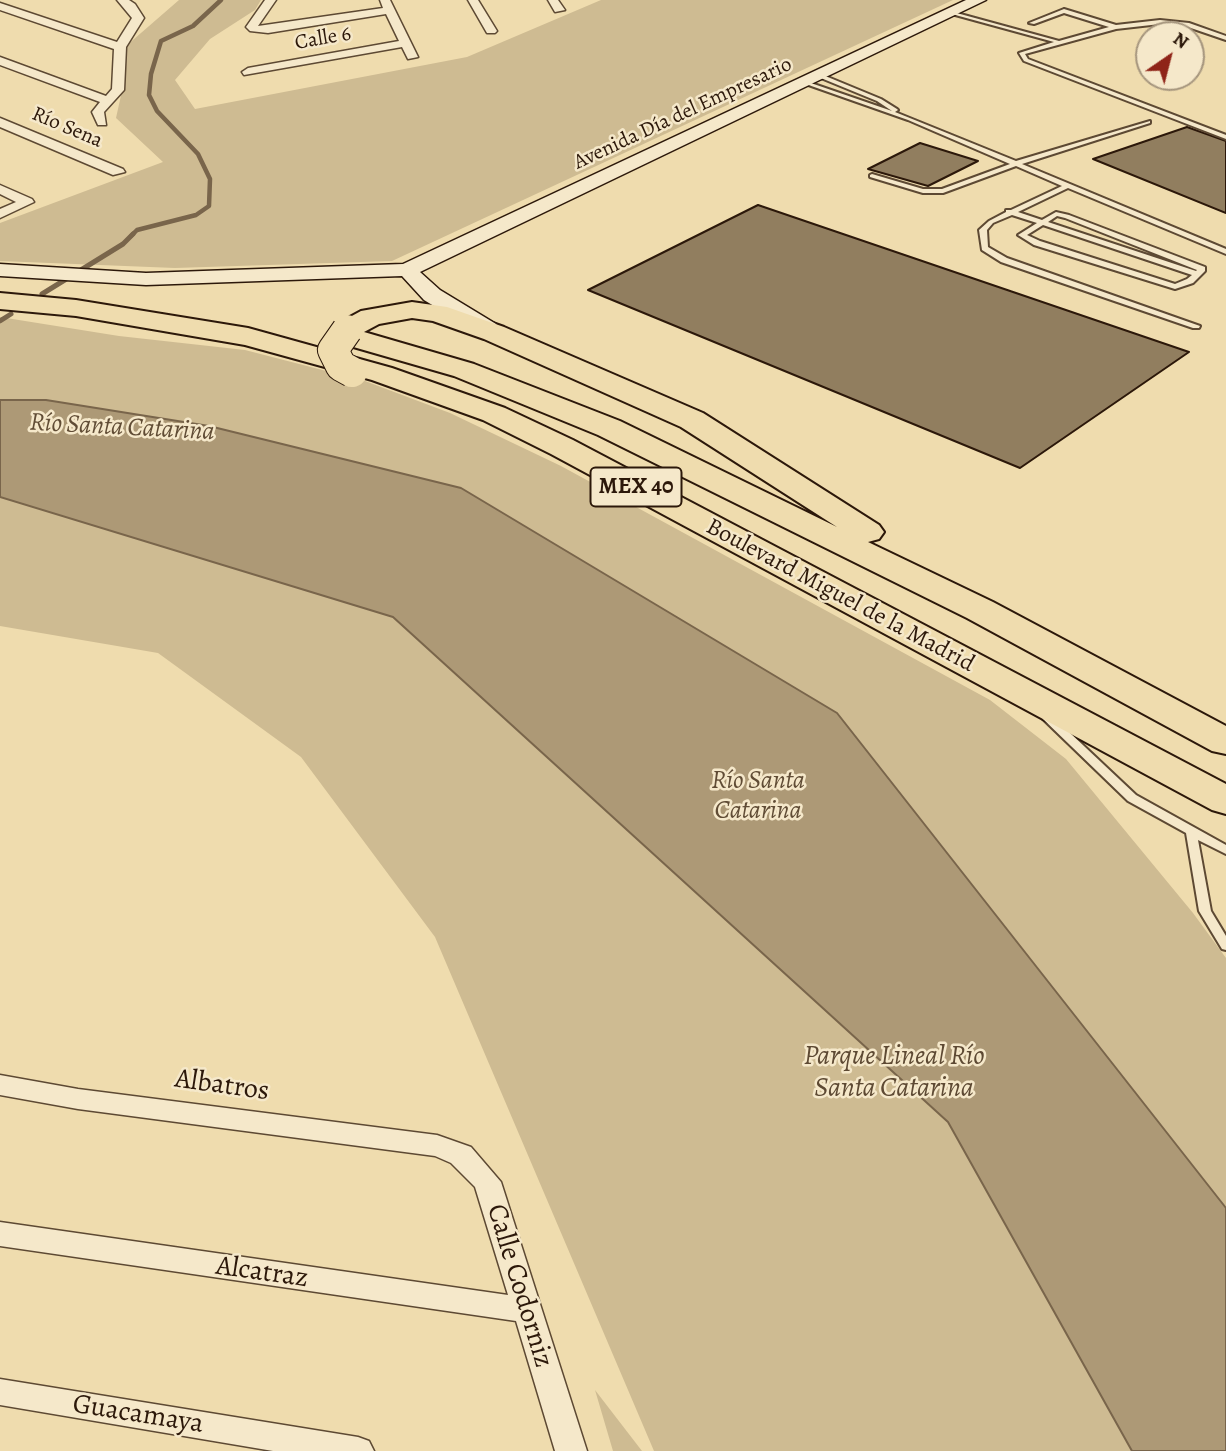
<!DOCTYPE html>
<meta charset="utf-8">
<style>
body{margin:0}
#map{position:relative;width:1226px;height:1451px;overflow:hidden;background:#efdcae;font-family:Alegreya,serif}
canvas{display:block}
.north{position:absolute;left:1135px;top:21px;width:70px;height:70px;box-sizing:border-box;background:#f5e8ca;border:2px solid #a5957d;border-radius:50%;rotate:35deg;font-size:19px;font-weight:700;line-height:28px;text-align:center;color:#2c180a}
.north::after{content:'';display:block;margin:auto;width:24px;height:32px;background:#8f2418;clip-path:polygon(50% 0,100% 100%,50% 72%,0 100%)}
</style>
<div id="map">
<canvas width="1226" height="1451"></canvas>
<div class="north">N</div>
</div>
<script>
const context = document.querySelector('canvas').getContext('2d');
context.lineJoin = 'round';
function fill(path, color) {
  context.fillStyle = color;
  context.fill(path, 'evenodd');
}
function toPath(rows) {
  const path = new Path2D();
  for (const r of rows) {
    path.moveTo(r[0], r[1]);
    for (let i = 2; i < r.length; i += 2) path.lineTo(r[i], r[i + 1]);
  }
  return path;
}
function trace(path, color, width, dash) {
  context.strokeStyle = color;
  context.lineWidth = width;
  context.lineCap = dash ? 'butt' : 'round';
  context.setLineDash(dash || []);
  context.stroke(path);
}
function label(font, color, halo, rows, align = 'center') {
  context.font = font + ' Alegreya,serif';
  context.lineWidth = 5;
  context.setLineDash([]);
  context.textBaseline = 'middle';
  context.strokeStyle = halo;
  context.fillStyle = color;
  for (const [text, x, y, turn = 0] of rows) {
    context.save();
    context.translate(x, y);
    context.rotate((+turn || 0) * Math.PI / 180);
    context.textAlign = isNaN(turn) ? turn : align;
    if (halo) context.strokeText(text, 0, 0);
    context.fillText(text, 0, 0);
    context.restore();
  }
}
fill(toPath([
 [179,0,261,0,255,10,210,39,175,80,195,109,467,57,601,0,953,0,392,261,175,268,0,261,0,223,163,162,116,118,124,82,126,46],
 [0,317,119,336,245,350,365,381,450,413,561,466,990,700,1066,759,1193,913,1226,958,1226,1451,654,1451,435,937,301,757,158,653,0,626],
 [595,1390,642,1451,613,1451]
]), '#cebb92');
const water = toPath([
 [0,400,46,400,209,426,461,488,837,713,1226,1208,1226,1451,1132,1451,948,1122,393,617,0,497,0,400]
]);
fill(water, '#ad9976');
trace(water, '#79654b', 2);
trace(toPath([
 [131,236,137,230,196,215,209,206,210,179,198,154,157,111,149,95,151,74,161,41,193,26,221,0]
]), '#79654b', 4.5);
trace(toPath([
 [42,294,123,244,133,234],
 [0,321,11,314]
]), '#79654b', 5);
const building = toPath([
 [1187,127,1226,141,1226,213,1093,159,1187,127],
 [920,143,978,161,928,186,868,169,920,143],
 [758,205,1189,352,1020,468,588,290,758,205]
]);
fill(building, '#917e5f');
trace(building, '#2c180a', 2);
const lane = toPath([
 [1064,9,1116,25,1160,20,1189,23,1226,36,1226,40,1188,27,1160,24,1116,29,1025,54,1028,59,1226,135,1226,139,1024,61,1019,53,1054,42,948,13,953,12,1059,41,1109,27,1064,13,1034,24,1029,23,1064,9],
 [818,73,881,99,897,109,898,110,895,112,1016,161,1150,121,1150,123,1022,164,1226,249,1226,254,1068,188,1018,212,1042,220,1056,212,1069,215,1205,267,1205,271,1193,283,1175,289,1034,245,1018,235,1037,223,1012,215,993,223,987,230,988,247,1007,258,1200,326,1199,328,1193,328,1001,262,982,250,979,230,989,221,1006,212,1006,210,1011,210,1062,186,1016,166,943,193,923,193,870,177,870,175,872,174,923,189,942,189,1010,164,908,120,800,82,805,81,892,111,877,101,816,76,815,75,818,73],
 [1057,216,1065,218,1197,270,1196,271,1048,222,1057,216],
 [1043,225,1192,275,1187,279,1175,284,1040,241,1027,235,1043,225],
 [1047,714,1051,715,1136,795,1226,845,1226,854,1198,840,1211,911,1226,936,1226,950,1222,949,1199,911,1186,833,1128,801,1043,719,1042,717,1043,715,1047,714]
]);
const street = toPath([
 [117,0,129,0,135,4,144,18,126,47,124,90,104,112,106,125,98,125,92,112,100,102,0,65,0,57,106,96,112,89,114,49,0,10,0,3,117,42,132,18,117,0],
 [265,0,276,0,258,26,383,8,380,0,390,0,418,57,408,59,402,47,244,75,242,72,248,68,399,41,386,14,268,33,250,31,246,27,265,0],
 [468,0,478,0,497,31,495,33,487,33,468,0],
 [548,0,558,0,565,10,555,12,548,0],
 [0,118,123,169,125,172,113,175,0,127,0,118],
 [0,185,32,199,34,202,0,218,0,209,16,202,0,194,0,185],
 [0,1075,78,1089,437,1135,471,1147,501,1182,587,1451,555,1451,516,1321,0,1246,0,1222,508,1295,475,1187,451,1163,435,1156,78,1109,0,1095,0,1075],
 [0,1379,358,1437,369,1441,374,1451,273,1451,0,1405,0,1379]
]);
const secondary = toPath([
 [966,0,986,0,420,272,440,290,496,324,499,329,496,334,480,334,424,300,402,276,146,285,0,276,0,264,146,273,403,264,966,0]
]);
const highway = toPath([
 [0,293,76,300,248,328,392,368,505,408,573,440,1226,784,1226,814,1212,810,551,454,483,420,372,380,245,345,76,316,0,309,0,293],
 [412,302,447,307,504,327,703,413,879,525,884,532,879,539,868,542,993,602,1226,726,1226,754,1212,751,967,618,598,435,454,376,336,342,332,336,337,324,361,311,412,302],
 [412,318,433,321,484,339,681,427,837,527,620,421,474,364,364,332,379,324,412,318]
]);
trace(lane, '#5d4933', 4);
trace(street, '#5d4933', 3);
trace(secondary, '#2c180a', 3);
trace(highway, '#2c180a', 4);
fill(lane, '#f5e8ca');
fill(street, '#f5e8ca');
fill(secondary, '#f5e8ca');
fill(highway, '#efdcae');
const highwayBridge = toPath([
 [347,330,333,350,341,366,352,372]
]);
trace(highwayBridge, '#2c180a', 32, []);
trace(highwayBridge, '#efdcae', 30);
label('21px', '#2c180a', '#f5e8ca', [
 ["Calle 6",323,39,-10],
 ["Avenida Día del Empresario",683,114,-25],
 ["Río Sena",67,128,23]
]);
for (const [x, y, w] of [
 [636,487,91]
]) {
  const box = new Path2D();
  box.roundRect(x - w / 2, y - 19.5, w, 39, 5);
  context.fillStyle = '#f5e8ca';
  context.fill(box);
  trace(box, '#2c180a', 2);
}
label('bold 23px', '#2c180a', null, [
 ["MEX 40",636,487]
]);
label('24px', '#2c180a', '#f5e8ca', [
 ["Boulevard Miguel de la Madrid",840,596,28]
]);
label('italic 26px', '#604c35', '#f5e8ca', [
 ["Río Santa Catarina",122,428,3],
 ["Río Santa",758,782],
 ["Catarina",758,812]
]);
label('italic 28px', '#5d4933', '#f5e8ca', [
 ["Parque Lineal Río",894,1057],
 ["Santa Catarina",894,1089]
]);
label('28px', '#2c180a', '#f5e8ca', [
 ["Albatros",222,1086,8],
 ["Alcatraz",262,1273,8],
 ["Calle Codorniz",519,1286,73],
 ["Guacamaya",138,1415,9]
]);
</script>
